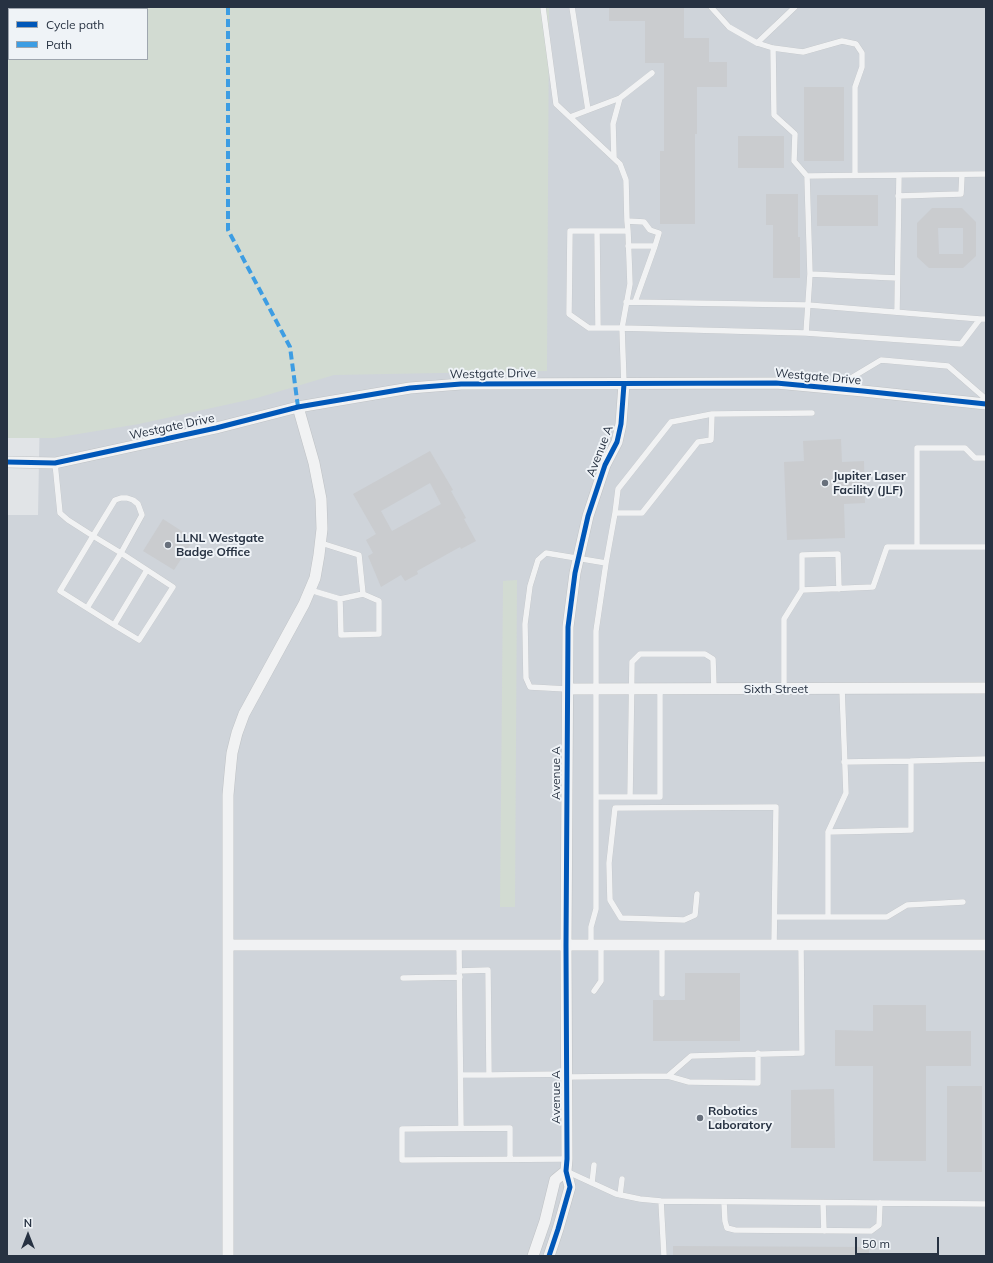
<!DOCTYPE html>
<style>
body{margin:0}
#map{position:relative;width:993px;height:1263px;overflow:hidden;background:#e1e4e7;font-family:Mulish,sans-serif}
canvas{display:block}
.frame{position:absolute;inset:0;border:8px solid #273242;pointer-events:none}
.legend{position:absolute;left:8px;top:8px;width:140px;height:52px;box-sizing:border-box;background:#eff3f7;border:1px solid #9fa6af;margin:0;padding:5px 7px;list-style:none;font-size:12px;color:#273242}
.legend li{display:flex;align-items:center;gap:8px;height:20px}
.legend b{width:20px;border:1px solid #9fa6af}
.north{position:absolute;left:8px;top:1215px;width:40px;height:40px;-webkit-text-stroke:3px #eff3f7;paint-order:stroke;rotate:0deg;font-size:11px;font-weight:700;line-height:16px;text-align:center;color:#273242}
.north::after{content:'';display:block;margin:auto;width:14px;height:18px;background:#273242;clip-path:polygon(50% 0,100% 100%,50% 72%,0 100%)}
.scale{position:absolute;left:855px;top:1237px;width:84px;height:18px;box-sizing:border-box;border:2px solid #273242;border-top:0;padding-left:5px;font-size:12px;line-height:14px;white-space:nowrap;color:#273242;-webkit-text-stroke:3px #eff3f7;paint-order:stroke}
</style>
<div id="map">
<canvas width="993" height="1263"></canvas>
<div class="frame"></div>
<ul class="legend">
<li><b style="height:5px;background:#0057b8"></b>Cycle path</li>
<li><b style="height:5px;background:#3d9de3"></b>Path</li>
</ul>
<div class="north">N</div>
<div class="scale">50 m</div>
</div>
<script>
const context = document.querySelector('canvas').getContext('2d');
context.lineJoin = 'round';
function fill(path, color) {
  context.fillStyle = color;
  context.fill(path, 'evenodd');
}
function toPath(rows) {
  const path = new Path2D();
  for (const r of rows) {
    path.moveTo(r[0], r[1]);
    for (let i = 2; i < r.length; i += 2) path.lineTo(r[i], r[i + 1]);
  }
  return path;
}
function trace(path, color, width, dash) {
  context.strokeStyle = color;
  context.lineWidth = width;
  context.lineCap = dash ? 'butt' : 'round';
  context.setLineDash(dash || []);
  context.stroke(path);
}
function label(font, color, halo, rows, align = 'center') {
  context.font = font + ' Mulish,sans-serif';
  context.lineWidth = 4;
  context.setLineDash([]);
  context.textBaseline = 'middle';
  context.strokeStyle = halo;
  context.fillStyle = color;
  for (const [text, x, y, turn = 0] of rows) {
    context.save();
    context.translate(x, y);
    context.rotate((+turn || 0) * Math.PI / 180);
    context.textAlign = isNaN(turn) ? turn : align;
    if (halo) context.strokeText(text, 0, 0);
    context.fillText(text, 0, 0);
    context.restore();
  }
}
fill(toPath([
 [7,7,986,7,986,1256,7,1256,7,515,38,515,40,406,7,406],
 [9,9,147,9,147,59,9,59]
]), '#cfd4da');
fill(toPath([
 [7,7,549,7,547,371,334,375,257,398,139,424,54,438,7,438],
 [9,9,147,9,147,59,9,59],
 [517,580,515,907,500,907,503,581]
]), '#d2dbd2');
fill(toPath([
 [609,7,684,7,684,38,709,38,709,62,727,62,727,87,697,87,697,134,695,134,695,224,660,224,660,151,664,151,664,63,645,63,645,21,609,21],
 [804,87,844,87,844,161,804,161],
 [738,136,784,136,784,168,738,168],
 [766,194,798,194,798,237,800,237,800,278,773,278,773,225,766,225],
 [817,195,878,195,878,226,817,226],
 [932,208,962,208,976,222,976,256,963,268,929,268,917,257,917,223],
 [938,228,963,228,963,254,939,254],
 [841,439,842,462,864,461,865,503,844,504,845,538,787,540,784,462,804,461,803,441],
 [430,451,453,490,451,491,466,518,464,519,476,541,461,549,460,547,417,571,418,574,405,581,401,575,381,587,368,556,373,553,366,540,376,534,353,494],
 [430,483,441,504,392,531,381,511],
 [163,519,194,539,174,570,143,551],
 [685,973,740,973,740,1041,653,1041,653,1000,685,1000],
 [873,1005,926,1005,926,1031,971,1031,971,1066,926,1066,926,1161,873,1161,873,1066,835,1066,835,1030,873,1031],
 [947,1086,982,1086,982,1172,947,1172],
 [834,1089,835,1148,791,1148,791,1090],
 [673,1246,869,1247,869,1256,673,1256]
]), '#cacccf');
const service = toPath([
 [543,7,556,104,620,164,626,180,627,221],
 [572,7,588,110],
 [711,7,729,27,757,43,773,48,803,52,842,41,856,44,862,53,862,67,855,87,855,175],
 [757,43,795,7],
 [773,48,774,115,795,134,794,161,807,176,810,274],
 [620,98,652,73],
 [570,117,620,98,613,124,614,157],
 [807,176,986,174],
 [898,196,961,194,962,175],
 [597,231,598,328],
 [628,231,627,221,644,222,650,230,659,233,655,246],
 [628,246,655,246,635,302],
 [626,302,808,305,980,319],
 [897,312,899,175],
 [806,333,810,274,897,278],
 [624,384,622,328,630,284,628,231,570,231,569,314,589,328,622,328,806,333,961,344,980,319,986,319],
 [836,387,881,360,948,366,986,399],
 [712,414,812,413],
 [55,463,60,513,68,520,93,536,121,553,173,587,139,640,114,625,60,591,93,536,115,500,121,498,127,498,133,500,138,504,142,515,121,553,87,608],
 [321,543,359,555,363,594],
 [917,547,917,448,965,448,975,458,986,458],
 [310,590,340,599,363,594,379,601,379,634,341,635,340,599],
 [802,590,802,555,838,554,839,589],
 [114,625,147,570],
 [567,689,530,687,526,678,525,624,530,586,538,560,546,553,606,563,615,513,642,513,698,442,711,440,712,414,671,422,618,489,615,513],
 [784,689,784,619,802,590,873,587,887,547,986,547],
 [844,762,911,761],
 [596,797,660,797,660,689],
 [630,797,632,662,640,654,705,654,713,659,714,689],
 [828,832,846,793,842,689],
 [697,894,695,915,684,920,621,918,610,900,609,863,615,808,776,807,774,945],
 [775,917,887,917,907,905,963,902],
 [828,917,828,832,911,830,911,761,986,759],
 [459,945,461,1128],
 [591,945,591,927,596,909,596,631,606,563],
 [662,945,662,994],
 [459,971,488,970,489,1075,566,1074],
 [403,978,460,977],
 [594,991,601,981,601,945],
 [461,1075,489,1075],
 [668,1076,691,1056,802,1053,801,945],
 [566,1077,668,1076,689,1082,758,1083,758,1053],
 [510,1159,510,1128,402,1129,402,1160,567,1159],
 [566,1171,616,1194,640,1199,661,1201,986,1204],
 [592,1183,594,1165],
 [620,1195,622,1179],
 [661,1201,664,1256],
 [724,1202,725,1221,727,1228,735,1230,871,1231,879,1225,880,1203],
 [823,1203,824,1231]
]);
const minor = toPath([
 [7,462,55,463,216,428,298,407,410,388,461,384,776,383,863,391,986,404],
 [567,689,986,688],
 [228,945,986,945],
 [228,1256,228,795,230,773,232,753,237,733,244,714,304,604,315,578,319,555,322,529,321,499,314,463,298,407],
 [533,1256,545,1221,555,1180,566,1171],
 [549,1256,558,1229,570,1187,566,1171,567,1159,566,945,568,627,575,573,588,516,605,465,617,442,621,424,624,384]
]);
trace(service, '#bfc2c5', 6);
trace(minor, '#bfc2c5', 12);
trace(service, '#f1f2f3', 5.5);
trace(minor, '#f1f2f3', 11);
trace(toPath([
 [228,7,228,230,290,347,298,407]
]), '#3d9de3', 4, [8, 4]);
trace(toPath([
 [7,462,55,463,216,428,298,407,410,388,461,384,776,383,863,391,986,404],
 [549,1256,558,1229,570,1187,566,1171,567,1159,566,945,568,627,575,573,588,516,605,465,617,442,621,424,624,384]
]), '#0057b8', 5);
for (const [x, y, r, color] of [
 [825,483,4,"#68707c"],
 [168,545,4,"#68707c"],
 [700,1118,4,"#68707c"]
]) {
  const dot = new Path2D();
  dot.arc(x, y, r, 0, 2 * Math.PI);
  context.fillStyle = color;
  context.fill(dot);
  trace(dot, '#eff3f7', 1.5);
}
label('12px', '#273242', '#eff3f7', [
 ["Westgate Drive",493,374,-1],
 ["Westgate Drive",818,377,5],
 ["Westgate Drive",172,427,-12],
 ["Avenue A",600,451,-69],
 ["Sixth Street",776,689],
 ["Avenue A",556,773,-90],
 ["Avenue A",556,1097,-90]
]);
label('bold 12px', '#273242', '#eff3f7', [
 ["Jupiter Laser",833,476],
 ["Facility (JLF)",833,490],
 ["LLNL Westgate",176,538],
 ["Badge Office",176,552],
 ["Robotics",708,1111],
 ["Laboratory",708,1125]
], 'left');
</script>
